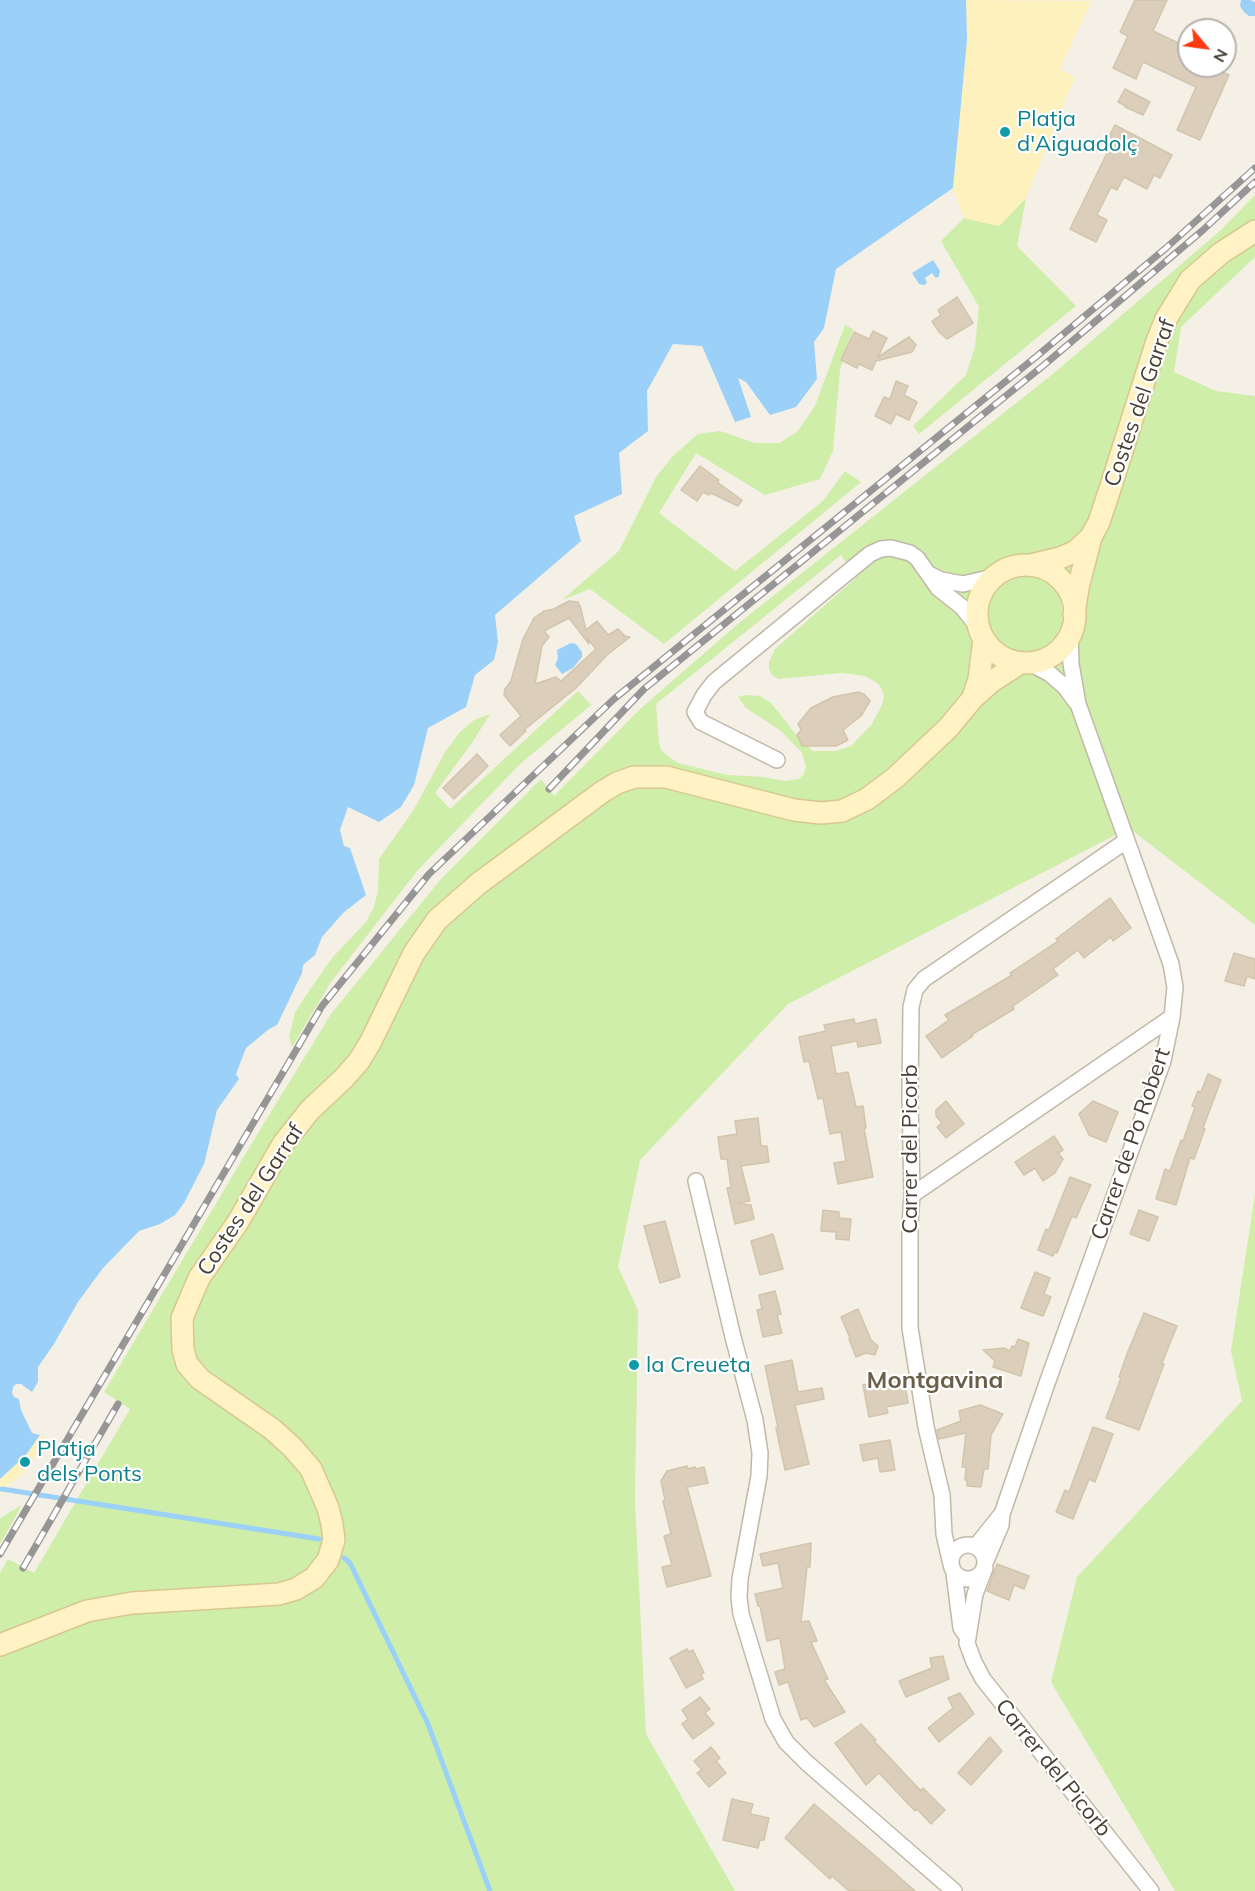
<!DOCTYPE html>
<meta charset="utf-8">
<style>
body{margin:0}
#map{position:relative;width:1255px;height:1891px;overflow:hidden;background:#f5f0e5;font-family:Mulish,sans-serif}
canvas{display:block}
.north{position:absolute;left:1177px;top:18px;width:60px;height:60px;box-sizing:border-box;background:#fff;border:2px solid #b6b3ae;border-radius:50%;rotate:119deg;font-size:16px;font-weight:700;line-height:24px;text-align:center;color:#484034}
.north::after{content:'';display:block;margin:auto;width:21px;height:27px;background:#ff3912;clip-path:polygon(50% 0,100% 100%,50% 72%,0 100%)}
</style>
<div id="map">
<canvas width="1255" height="1891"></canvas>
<div class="north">N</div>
</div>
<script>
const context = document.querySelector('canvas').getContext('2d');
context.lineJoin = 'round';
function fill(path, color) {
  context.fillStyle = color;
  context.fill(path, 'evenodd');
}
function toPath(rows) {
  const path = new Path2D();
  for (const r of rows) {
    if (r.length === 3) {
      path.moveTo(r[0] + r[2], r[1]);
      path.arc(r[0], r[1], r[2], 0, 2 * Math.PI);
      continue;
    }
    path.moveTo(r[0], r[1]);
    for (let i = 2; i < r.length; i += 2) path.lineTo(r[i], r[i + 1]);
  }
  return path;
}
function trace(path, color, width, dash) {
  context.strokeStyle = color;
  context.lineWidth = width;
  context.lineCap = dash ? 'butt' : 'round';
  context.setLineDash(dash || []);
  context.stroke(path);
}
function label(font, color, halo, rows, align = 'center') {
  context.font = font + ' Mulish,sans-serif';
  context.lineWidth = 4.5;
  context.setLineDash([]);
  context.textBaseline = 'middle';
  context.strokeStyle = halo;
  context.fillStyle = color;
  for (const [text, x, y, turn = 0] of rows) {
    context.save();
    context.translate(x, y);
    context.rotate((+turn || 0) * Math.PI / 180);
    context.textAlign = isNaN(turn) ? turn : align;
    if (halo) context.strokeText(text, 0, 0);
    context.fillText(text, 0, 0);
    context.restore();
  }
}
fill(toPath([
 [1255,195,1255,257,1181,327,1174,372,1216,391,1255,396,1255,925,1129,828,788,1004,640,1160,618,1267,638,1310,635,1500,646,1734,735,1891,0,1891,0,1573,8,1559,34,1573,130,1409,104,1392,252,1143,331,1014,441,879,541,779,554,796,639,710,739,623,1054,373,1220,231],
 [841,555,856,578,775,649,769,662,769,669,773,676,779,679,842,673,865,676,877,683,882,689,884,696,882,705,872,724,851,746,835,751,813,751,802,742,771,703,760,696,745,695,738,697,746,708,781,731,802,753,806,766,804,774,799,779,784,781,764,777,727,775,678,763,672,759,661,750,659,743,656,704],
 [1026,198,1017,246,1076,306,919,434,913,426,966,375,975,347,979,307,941,241,964,218,999,226],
 [845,325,853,329,840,370,833,451,820,479,765,495,696,453,659,513,735,571,823,501,845,471,861,482,664,644,590,589,562,600,619,551,656,477,673,456,698,434,720,431,755,443,779,443,797,432,815,406],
 [578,691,591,705,520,764,417,871,331,982,292,1047,289,1037,295,1013,304,998,332,958,366,922,374,907,378,891,379,859,413,811,445,752,460,732,474,720,490,714,472,743,435,793,450,809],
 [1255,1194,1255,1891,1175,1891,1051,1682,1077,1577,1242,1401,1231,1351],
 [22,1505,0,1544,0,1518]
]), '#ceeea9');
fill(toPath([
 [966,0,1091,1,1060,69,1075,77,1026,198,999,226,964,218,953,188,967,40],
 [40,1435,45,1437,42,1448,19,1477,0,1490,0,1479,26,1455]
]), '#fdf1bd');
fill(toPath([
 [0,0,966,0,967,40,953,188,836,269,824,328,814,342,817,379,796,407,770,415,746,382,738,378,751,417,735,422,702,346,673,344,647,391,648,431,619,453,622,494,574,516,581,541,495,615,498,642,494,660,475,675,466,707,428,728,414,785,401,807,379,822,348,807,340,830,344,846,350,848,366,895,343,913,322,937,315,955,303,965,302,973,277,1025,269,1029,246,1048,236,1074,239,1079,217,1110,204,1164,184,1203,175,1215,160,1224,139,1231,103,1268,78,1302,54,1344,38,1367,38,1382,32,1392,21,1384,16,1384,13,1387,12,1393,14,1397,19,1399,21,1410,32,1433,40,1435,26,1455,0,1479],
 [1241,0,1250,0,1255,2,1255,16,1249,16,1244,12,1240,6],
 [933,260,940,271,939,276,936,278,932,273,925,278,927,283,924,285,919,284,912,273],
 [571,643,576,644,582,652,582,657,573,668,562,674,555,665,558,658,557,650]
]), '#9bd0f8');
trace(toPath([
 [2,1489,319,1539],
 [344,1558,350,1563,428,1724,490,1891]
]), '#9bd0f8', 5);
const building = toPath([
 [1135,0,1167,0,1153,31,1189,48,1189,66,1209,66,1229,75,1200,140,1177,130,1196,87,1143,62,1136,79,1113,68,1128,36,1120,32,1135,0],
 [1125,89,1150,102,1143,115,1125,107,1126,106,1118,102,1125,89],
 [1115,125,1172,155,1160,178,1154,175,1147,189,1124,177,1117,190,1111,187,1097,215,1107,220,1096,242,1070,229,1108,151,1106,150,1112,138,1109,136,1115,125],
 [957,297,973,323,947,339,939,332,932,321,941,315,938,310,957,297],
 [873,331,887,338,878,357,909,337,916,345,912,352,876,361,872,370,859,364,857,368,841,360,854,332,869,339,873,331],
 [896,381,908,386,904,395,917,402,909,420,896,414,891,424,875,416,884,397,890,399,896,381],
 [700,466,719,480,717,482,742,500,738,506,711,493,709,495,703,492,697,501,681,490,700,466],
 [569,601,578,602,580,606,586,630,597,621,608,635,618,629,624,635,623,636,630,637,607,655,576,688,524,730,526,731,510,746,500,735,521,716,504,695,505,689,511,681,523,639,534,618,544,611,554,609,569,601],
 [569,618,589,644,587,638,596,649,561,681,556,677,535,684,542,646,549,637,544,631,569,618],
 [858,692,864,694,870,701,861,716,843,730,848,740,836,746,802,746,797,735,801,730,798,724,811,708,833,697,858,692],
 [477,754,488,766,454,799,443,788,477,754],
 [1110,898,1131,928,1113,941,1111,937,1084,958,1078,950,1053,969,1058,975,1013,1006,1014,1009,971,1035,973,1036,942,1058,926,1036,949,1020,945,1015,1012,975,1010,973,1058,941,1056,939,1110,898],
 [1234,953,1255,959,1255,979,1247,976,1244,986,1225,981,1234,953],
 [854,1019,855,1024,876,1019,881,1043,858,1047,857,1041,831,1046,836,1074,848,1072,856,1107,863,1106,866,1128,864,1128,873,1177,838,1184,834,1163,846,1161,841,1132,830,1134,823,1098,818,1099,809,1061,804,1062,799,1037,826,1031,824,1025,854,1019],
 [1208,1074,1221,1080,1203,1128,1205,1129,1194,1159,1190,1158,1176,1205,1156,1199,1165,1169,1170,1171,1181,1140,1183,1141,1195,1107,1192,1106,1198,1091,1201,1092,1208,1074],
 [946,1101,964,1124,946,1138,937,1127,942,1123,936,1116,936,1110,946,1101],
 [1093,1101,1118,1112,1106,1142,1089,1135,1079,1114,1093,1101],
 [758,1118,761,1146,767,1146,769,1162,741,1166,750,1201,736,1203,751,1205,754,1219,735,1224,727,1188,731,1187,727,1159,721,1159,718,1137,737,1134,735,1121,758,1118],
 [1054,1136,1063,1150,1058,1153,1063,1159,1055,1173,1043,1181,1035,1168,1024,1175,1015,1162,1054,1136],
 [1070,1177,1091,1185,1076,1218,1072,1216,1057,1253,1055,1252,1053,1256,1038,1250,1046,1229,1049,1230,1070,1177],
 [823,1210,839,1212,839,1218,851,1219,849,1240,836,1239,836,1232,821,1231,823,1210],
 [1139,1210,1158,1217,1149,1241,1130,1234,1139,1210],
 [665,1221,680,1277,660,1283,644,1226,665,1221],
 [773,1234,783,1269,760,1275,751,1241,773,1234],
 [1035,1272,1050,1278,1044,1294,1051,1297,1043,1316,1021,1308,1035,1272],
 [775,1291,781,1314,777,1315,782,1333,763,1337,757,1310,762,1309,759,1295,775,1291],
 [858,1309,871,1340,878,1346,875,1355,866,1353,856,1357,849,1339,850,1338,841,1317,858,1309],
 [1144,1313,1177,1326,1162,1363,1164,1364,1139,1430,1106,1418,1121,1378,1119,1377,1127,1354,1144,1313],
 [1018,1339,1029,1343,1021,1376,993,1367,995,1361,983,1350,1004,1348,1010,1351,1012,1346,1015,1347,1018,1339],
 [792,1360,798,1392,822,1388,824,1399,795,1405,809,1464,785,1470,776,1428,778,1428,765,1366,792,1360],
 [904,1377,908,1403,886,1407,888,1413,869,1417,863,1385,904,1377],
 [980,1405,1003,1414,991,1435,988,1469,984,1469,981,1487,967,1486,967,1480,965,1480,966,1467,962,1467,966,1433,939,1439,937,1430,961,1421,959,1411,980,1405],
 [1093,1427,1113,1434,1095,1482,1089,1479,1073,1519,1056,1512,1065,1490,1069,1492,1093,1427],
 [890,1440,895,1470,880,1472,878,1458,863,1461,860,1445,890,1440],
 [687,1466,687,1469,695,1467,696,1469,704,1467,708,1483,687,1487,711,1576,667,1587,662,1567,672,1565,664,1536,671,1534,663,1501,665,1500,661,1481,667,1471,687,1466],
 [811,1543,810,1567,807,1567,801,1622,809,1621,817,1641,811,1642,828,1679,824,1680,845,1712,814,1727,807,1718,801,1720,788,1682,779,1685,775,1672,785,1669,780,1638,767,1641,760,1606,758,1606,755,1594,783,1588,778,1563,763,1566,760,1554,811,1543],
 [997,1564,1029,1576,1024,1589,1014,1585,1009,1600,987,1591,997,1564],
 [687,1649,689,1652,693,1650,704,1673,701,1674,703,1679,686,1688,670,1658,687,1649],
 [943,1656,949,1679,906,1697,899,1681,932,1668,930,1658,943,1656],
 [960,1693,974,1714,939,1742,928,1728,953,1708,948,1698,960,1693],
 [700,1697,710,1709,705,1713,714,1724,693,1739,682,1724,688,1719,682,1710,700,1697],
 [861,1724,876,1740,874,1741,921,1791,923,1788,945,1810,931,1824,917,1809,915,1811,879,1773,866,1785,835,1743,861,1724],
 [990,1737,1002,1751,971,1785,958,1773,990,1737],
 [711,1747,720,1758,716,1761,726,1773,709,1787,697,1773,702,1770,694,1761,711,1747],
 [732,1799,753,1804,750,1814,769,1818,764,1840,760,1840,758,1848,723,1840,732,1799],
 [814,1804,873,1854,915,1891,849,1891,832,1876,830,1879,785,1838,814,1804]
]);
fill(building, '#dbcfbc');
trace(building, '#d3c4ac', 1.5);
const street = toPath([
 [929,574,941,580,963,584,993,577],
 [1030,663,1050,674,1065,687,1076,702],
 [777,760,701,722,695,712,704,695,714,682,870,554,881,549,891,548,910,553,917,558,938,588,962,607,978,627],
 [696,1181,733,1337,755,1420,760,1453,759,1476,740,1579,739,1597,741,1614,773,1719,786,1742,807,1763,954,1891],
 [912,1195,1172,1017],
 [968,1562,17],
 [976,1546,1000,1516],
 [985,1563,1001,1525,1002,1514,1046,1386,1163,1061,1172,1017,1175,987,1171,964,1078,704,1071,664,1070,634],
 [951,1564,944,1534,942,1495,926,1427,910,1328,910,1224,912,1195,910,1098,911,1007,915,990,924,979,1126,841],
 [985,1568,975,1594,967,1643,974,1662,983,1679,1151,1891],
 [954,1573,961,1628,968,1638]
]);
const secondary = toPath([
 [1031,565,1060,558,1076,551,1091,537],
 [1026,614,49],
 [1074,614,1078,588,1091,537,1099,522,1110,489,1157,341,1166,319,1190,280,1221,253,1255,231],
 [973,697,979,679,984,639],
 [0,1645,87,1611,132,1603,279,1594,296,1589,314,1578,328,1560,334,1540,332,1524,328,1508,311,1469,292,1447,272,1429,200,1379,187,1364,183,1349,182,1318,199,1278,238,1222,283,1144,310,1110,344,1078,359,1061,370,1043,414,953,437,920,478,884,602,792,617,783,634,777,666,777,794,810,821,813,842,811,867,799,895,778,948,728,973,698,991,682,1020,663]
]);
trace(street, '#c1b8a7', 18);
trace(secondary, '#d9c790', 24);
trace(street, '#fff', 15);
trace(secondary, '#fff2c5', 21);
const rail = toPath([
 [549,789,644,689,1044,365,1203,230,1255,182],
 [0,1554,322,1006,429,874,614,699,1037,356,1166,248,1255,168],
 [23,1568,118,1404]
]);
trace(rail, '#969696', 7);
trace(rail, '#fff', 4.5, [14]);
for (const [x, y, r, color] of [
 [1005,132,6,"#0f9aa8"],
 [634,1365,6,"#0f9aa8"],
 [25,1462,6,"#0f9aa8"]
]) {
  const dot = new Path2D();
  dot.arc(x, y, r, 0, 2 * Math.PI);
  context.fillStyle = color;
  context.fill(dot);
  trace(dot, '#fff', 2);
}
label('22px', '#0d838f', '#fff', [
 ["Platja",1017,119],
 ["d'Aiguadolç",1017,144],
 ["la Creueta",646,1365],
 ["Platja",37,1449],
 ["dels Ponts",37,1474]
], 'left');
label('22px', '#484034', '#fff', [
 ["Costes del Garraf",1140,403,-71],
 ["Carrer de Po Robert",1131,1144,-71],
 ["Carrer del Picorb",910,1149,-90],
 ["Costes del Garraf",251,1200,-57],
 ["Carrer del Picorb",1053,1768,51]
]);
label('bold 24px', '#6c5f4a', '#fff', [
 ["Montgavina",935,1381]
]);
</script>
